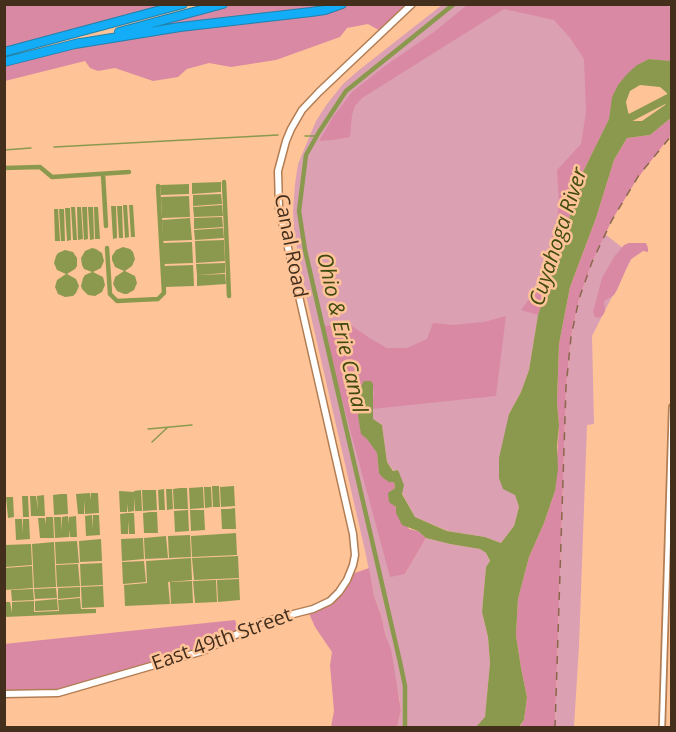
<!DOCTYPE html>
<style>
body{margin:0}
#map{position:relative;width:676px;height:732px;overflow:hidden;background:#fec498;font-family:"Open Sans",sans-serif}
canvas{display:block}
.frame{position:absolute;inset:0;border:6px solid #442e1c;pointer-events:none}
</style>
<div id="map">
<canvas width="676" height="732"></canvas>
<div class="frame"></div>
</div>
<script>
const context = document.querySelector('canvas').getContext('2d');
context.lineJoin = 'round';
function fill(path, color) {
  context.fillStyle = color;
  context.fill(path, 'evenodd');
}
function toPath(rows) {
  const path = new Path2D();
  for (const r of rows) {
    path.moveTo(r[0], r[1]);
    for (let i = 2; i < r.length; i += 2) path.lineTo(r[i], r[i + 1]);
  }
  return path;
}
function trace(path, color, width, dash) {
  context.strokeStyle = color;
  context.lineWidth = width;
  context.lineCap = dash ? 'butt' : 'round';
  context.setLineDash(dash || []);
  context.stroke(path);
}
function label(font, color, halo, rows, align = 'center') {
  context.font = font + ' "Open Sans",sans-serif';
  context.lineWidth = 5;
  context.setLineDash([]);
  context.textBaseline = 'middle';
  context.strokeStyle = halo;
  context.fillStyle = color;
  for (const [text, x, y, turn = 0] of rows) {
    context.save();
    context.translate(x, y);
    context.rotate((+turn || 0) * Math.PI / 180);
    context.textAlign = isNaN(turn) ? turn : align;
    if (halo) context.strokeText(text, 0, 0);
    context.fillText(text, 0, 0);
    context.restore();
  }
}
fill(toPath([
 [650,4,671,61,649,59,609,119,581,176,538,315,529,370,521,392,509,414,515,495,519,507,514,526,501,543,485,537,448,531,415,517,402,493,398,470,394,471,387,462,382,425,374,420,384,530,405,574,426,538,450,544,480,549,486,553,490,562,486,567,482,612,488,637,490,663,485,718,476,727,397,727,401,710,399,696,381,615,374,596,366,555,301,273,294,230,293,210,295,184,298,164,316,121,327,104,343,84,359,70,442,5],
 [605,234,633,256,592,336,594,424,587,425,579,646,574,727,555,728,566,387,571,337,579,299,592,262]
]), '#dca0b3');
fill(toPath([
 [662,4,671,7,671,61,649,59,637,65,612,97,609,119,581,176,559,254,538,315,521,310,537,289,556,223,559,205,557,170,581,144,586,112,584,59,571,39,554,20,504,9,362,98,355,106,352,115,350,137,333,140,319,141,333,117,352,92,385,66,434,32,467,5],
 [5,5,176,5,5,52],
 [223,5,412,5,382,32,368,24,347,28,340,37,276,60,231,67,209,63,187,69,178,77,153,81,115,68,98,71,90,68,85,61,5,81,5,62],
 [671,118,671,135,637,179,612,220,592,262,579,299,571,337,566,387,555,727,519,728,524,720,527,697,521,668,516,635,518,599,529,557,544,523,555,491,559,425,557,402,559,344,570,287,596,218,614,160,627,138,650,135],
 [629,243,646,243,648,248,648,252,643,251,630,260,617,290,614,295,604,301,605,311,603,315,599,318,595,317,593,312,602,278,614,257,624,245],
 [506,316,496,396,372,409,374,391,361,386,358,416,361,434,367,439,377,453,379,472,394,482,395,488,391,491,393,503,409,529,418,531,426,538,405,574,390,577,322,326,349,324,371,339,387,348,407,348,427,339,433,323,453,325,484,322],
 [369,568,374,596,381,615,386,637,391,649,401,710,397,727,331,727,334,711,330,665,332,652,315,627,308,611,330,601,349,575],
 [235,620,239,633,203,651,58,693,5,694,4,644]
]), '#d989a4');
fill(toPath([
 [649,59,671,61,671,118,650,135,627,138,614,160,596,218,570,287,559,344,557,402,559,425,557,447,558,469,555,491,544,523,529,557,518,599,516,635,521,668,527,697,524,720,519,727,476,727,485,717,490,663,488,637,482,612,486,567,490,561,486,553,480,549,450,544,426,538,418,531,402,525,396,513,396,507,389,502,388,493,395,488,394,482,389,482,382,477,379,473,377,453,367,439,361,434,358,416,361,386,364,381,371,381,373,384,373,419,382,425,387,462,393,471,398,470,404,485,402,494,415,517,447,531,485,537,501,543,514,526,519,507,515,495,503,489,499,478,499,458,509,414,521,392,529,370,538,315,559,254,581,176,609,119,612,97,618,85,627,74,637,65],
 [640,85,660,87,667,93,668,99,665,105,642,121,632,121,628,112,626,102,630,91],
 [221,182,221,192,192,194,192,183],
 [189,184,189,194,161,195,160,185],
 [221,194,222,204,193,206,193,195],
 [189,196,190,217,162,218,161,197],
 [123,205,127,205,129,237,125,238],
 [129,205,133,205,135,237,131,237],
 [222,205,223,216,194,217,193,207],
 [111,206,116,206,117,238,113,239],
 [117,206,122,206,123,238,119,238],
 [71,207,75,207,77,240,73,240],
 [77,207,81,207,83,239,78,240],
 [82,207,87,207,88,239,84,240],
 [88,207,93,207,94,239,90,240],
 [94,207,98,207,100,239,95,239],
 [65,208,70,208,71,240,67,241],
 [54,209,58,209,60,241,55,241],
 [59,209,64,209,65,241,61,241],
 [222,217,223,227,194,229,194,218],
 [190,218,192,240,163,241,162,220],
 [223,228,224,238,195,240,194,230],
 [224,240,225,261,196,263,195,241],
 [192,242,193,263,164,264,163,243],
 [123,247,130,249,133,252,135,259,132,266,125,271,135,276,137,283,134,290,127,294,124,294,117,291,113,284,115,277,124,271,115,267,112,260,112,256,116,250],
 [92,248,96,249,102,253,104,261,101,268,93,272,103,277,105,285,102,292,95,296,88,295,82,289,81,286,83,278,85,275,92,272,84,269,82,265,81,258,85,251],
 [65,250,73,252,77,258,77,266,75,269,67,274,76,279,79,286,76,293,73,296,65,297,58,294,55,287,57,280,66,274,57,270,54,263,56,256,58,253],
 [225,263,225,273,197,275,196,264],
 [193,265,194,286,165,287,164,266],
 [225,274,226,284,197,286,197,275],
 [212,486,219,486,220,507,213,507],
 [234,486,235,506,221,507,220,487],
 [203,487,204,508,190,509,189,488],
 [204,487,211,487,212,507,205,508],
 [180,488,187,488,188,509,174,509,173,489],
 [164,489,165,510,159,510,158,490],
 [166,489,172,489,173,509,167,510],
 [141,490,142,511,135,511,134,497,134,511,128,512,127,504,127,512,120,512,119,491,134,492,134,491],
 [142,490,156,490,157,510,143,511],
 [90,493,91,500,91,493,98,493,99,513,85,514,84,500,84,514,78,514,76,494],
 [61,494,67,494,68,514,54,515,53,495],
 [44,495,45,516,31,516,30,496,36,496,38,510,37,496],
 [22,496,28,496,29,517,23,517],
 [6,497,13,497,14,517,8,518],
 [235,508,236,529,229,529,229,522,229,529,222,529,221,509,228,509,228,516,228,509],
 [188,510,189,531,175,532,174,511],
 [190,510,204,510,205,530,191,531],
 [150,512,157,512,158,533,144,533,143,513],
 [127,513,134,513,135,534,129,534,128,520,128,534,121,534,120,514],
 [92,515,93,529,93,515,99,515,100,535,86,536,85,516],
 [68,516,69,524,69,517,76,516,77,537,70,537,70,530,69,537,55,538,54,517,61,517,62,531,62,517],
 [46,517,53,517,54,538,40,538,38,518,45,518,46,525],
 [15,519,22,519,23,533,23,519,29,519,30,539,16,540],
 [236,533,237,555,192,557,191,536],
 [190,535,191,557,169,558,168,536],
 [166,536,168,558,145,559,144,538],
 [143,538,144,559,122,561,121,539],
 [101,539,102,561,80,562,79,541],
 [77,541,79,563,56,564,55,542],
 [54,542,56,587,34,588,32,544],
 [31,544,32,565,5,567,5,545],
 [238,556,239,578,194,580,192,558],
 [191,558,192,580,168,582,170,604,125,606,124,585,147,583,146,561],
 [144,561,146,582,123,584,122,562],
 [102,563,103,585,81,586,80,564],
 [78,564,80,586,57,587,56,565],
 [32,566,33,588,5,590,5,568],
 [239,579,240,600,218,602,217,580],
 [216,580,217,602,195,603,193,581],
 [192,581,193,603,171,604,170,582],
 [103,586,104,607,82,608,81,587],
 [80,587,80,597,58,599,58,588],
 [56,588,57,598,35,599,34,589],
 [33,589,34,600,12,601,11,590],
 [80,598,81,609,96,609,96,613,5,617,5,602,10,602,12,613,12,602,34,601,34,612,59,611,58,600],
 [57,599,58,610,35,611,35,601]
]), '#8b994e');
trace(toPath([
 [305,136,317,136],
 [54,147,278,135],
 [4,150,31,148],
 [148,429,192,425],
 [152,442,167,428]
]), '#8b994e', 1.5);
trace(toPath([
 [4,168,40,167,52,177,129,172],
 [103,174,106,226],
 [224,182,229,296],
 [107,248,110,294,117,301,158,299,164,293,158,186],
 [405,728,405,686,400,662,305,250,299,211,306,155,319,132,346,91,454,4]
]), '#8b994e', 4.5);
trace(toPath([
 [622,122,672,96]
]), '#8b994e', 8);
const street = toPath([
 [662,728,672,407]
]);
const secondary = toPath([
 [4,694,58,693,203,651,262,622,313,609,330,601,339,592,347,580,353,565,355,555,353,534,279,208,278,171,286,141,291,129,302,110,319,92,412,4]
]);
const highway = toPath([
 [119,32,223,4],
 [75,44,180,27,311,12,325,10,342,4],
 [4,52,183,4],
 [4,62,79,43]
]);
trace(street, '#b37d53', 8);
trace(secondary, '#b37d53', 9);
trace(highway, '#2481aa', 10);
trace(street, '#fff', 4.5);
trace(secondary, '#fff', 6);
trace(highway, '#12adf6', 8);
trace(toPath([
 [555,728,566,387,571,337,579,299,592,262,612,220,639,175,672,135]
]), '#8a674b', 1.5, [8, 8]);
label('20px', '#442e1c', '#fec498', [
 ["Canal Road",290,246,79],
 ["East 49th Street",222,640,-20]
]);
label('italic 21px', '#414a10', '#fec498', [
 ["Cuyahoga River",559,237,-72],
 ["Ohio & Erie Canal",341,333,77]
]);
</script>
